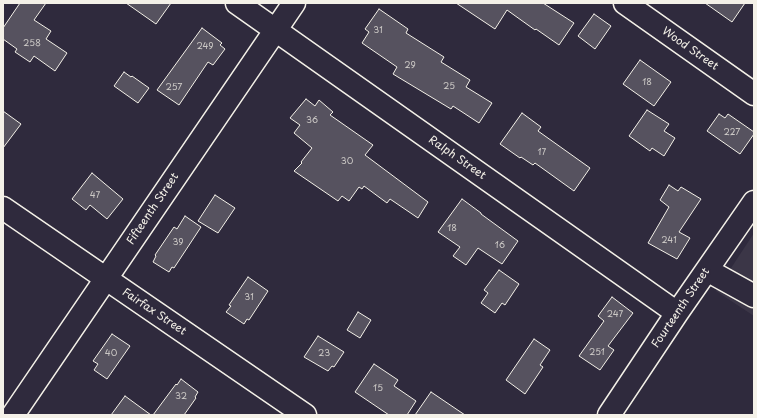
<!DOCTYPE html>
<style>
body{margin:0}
#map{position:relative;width:757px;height:418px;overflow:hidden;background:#2f2a3d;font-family:"Playpen Sans",sans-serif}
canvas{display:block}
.frame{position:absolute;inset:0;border:4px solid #f4f1e8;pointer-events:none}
</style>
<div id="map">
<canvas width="757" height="418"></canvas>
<div class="frame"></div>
</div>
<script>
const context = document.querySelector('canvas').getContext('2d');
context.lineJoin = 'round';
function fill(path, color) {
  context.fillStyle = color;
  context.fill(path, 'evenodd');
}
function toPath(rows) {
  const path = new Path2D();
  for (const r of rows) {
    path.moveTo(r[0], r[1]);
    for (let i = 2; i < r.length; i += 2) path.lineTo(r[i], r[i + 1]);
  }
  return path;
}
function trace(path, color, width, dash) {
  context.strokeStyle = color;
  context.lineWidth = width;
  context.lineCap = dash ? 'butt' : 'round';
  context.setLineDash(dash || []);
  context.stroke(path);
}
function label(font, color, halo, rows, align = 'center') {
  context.font = font + ' "Playpen Sans",sans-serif';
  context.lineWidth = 4;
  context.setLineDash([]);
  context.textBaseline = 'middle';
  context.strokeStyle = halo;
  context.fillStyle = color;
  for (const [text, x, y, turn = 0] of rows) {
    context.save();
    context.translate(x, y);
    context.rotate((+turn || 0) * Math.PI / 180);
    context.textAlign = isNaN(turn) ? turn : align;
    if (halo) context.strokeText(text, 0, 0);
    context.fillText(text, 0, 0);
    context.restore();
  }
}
fill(toPath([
 [754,233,754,316,716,291]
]), '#3b3647');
const building = toPath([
 [20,3,46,3,34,20,51,31,46,39,67,53,55,71,34,56,30,62,15,52,17,49,3,39,3,28,20,3],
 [126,3,171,3,156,24,126,3],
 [456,3,543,3,574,23,559,45,536,29,535,30,507,10,495,29,456,3],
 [705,3,745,3,732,22,705,3],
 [379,9,408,29,406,33,444,57,441,62,470,80,466,87,492,103,479,123,453,106,451,109,393,74,397,67,362,43,369,32,365,29,379,9],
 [594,14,611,26,595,49,578,36,594,14],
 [202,28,222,43,220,45,225,49,213,65,208,62,179,105,157,90,202,28],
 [640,60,671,82,654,106,623,84,640,60],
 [124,72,131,77,132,76,149,88,138,103,114,86,124,72],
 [306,99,315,106,319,100,333,112,330,115,373,145,365,155,428,202,418,218,390,199,387,203,364,186,362,189,359,187,349,201,342,196,338,201,294,171,302,163,301,162,312,148,294,133,300,125,290,118,306,99],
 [647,110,669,124,664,131,675,138,664,156,652,148,650,151,629,136,647,110],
 [3,111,21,124,3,148,3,111],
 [522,113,541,127,538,131,590,168,574,191,535,163,533,165,521,157,520,158,500,144,522,113],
 [719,114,725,118,728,114,754,132,754,134,740,154,707,131,719,114],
 [92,173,123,199,107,219,90,205,86,210,72,199,92,173],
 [669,185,678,191,681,187,701,199,679,232,690,238,677,259,648,243,669,207,660,200,669,185],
 [215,195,235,208,218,233,198,221,215,195],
 [462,199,481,213,481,214,518,241,502,264,478,248,466,265,453,256,460,247,438,232,462,199],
 [185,216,201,227,174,268,172,267,169,272,153,262,156,256,155,255,174,227,177,229,185,216],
 [499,270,519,284,505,305,502,303,495,313,481,303,488,293,484,290,499,270],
 [248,277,268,291,249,320,247,319,244,324,226,312,231,306,229,305,248,277],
 [612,297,633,313,608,346,614,350,600,370,579,356,604,321,598,316,612,297],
 [358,312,371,320,360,338,347,330,358,312],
 [112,334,130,346,107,379,94,370,98,364,93,361,112,334],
 [318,336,344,352,334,367,332,366,328,371,304,357,318,336],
 [534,339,550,350,540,365,543,367,525,394,506,380,534,339],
 [374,364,398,380,394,386,416,401,407,415,389,415,355,392,374,364],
 [181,379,198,392,195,397,196,398,184,415,153,415,176,384,177,385,181,379],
 [431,392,465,415,415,415,431,392],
 [125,396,151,415,111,415,125,396]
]);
fill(building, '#56525f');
trace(building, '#f4f1e8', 1);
const minor = toPath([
 [237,3,677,313],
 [625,3,754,94],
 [3,208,305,415],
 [707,270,754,296],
 [13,415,294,3],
 [609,415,677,313,754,202]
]);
trace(minor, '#f4f1e8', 25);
trace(minor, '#2f2a3d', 22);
label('9px', '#ccc9c6', null, [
 ["31",378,31],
 ["258",32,44],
 ["249",205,47],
 ["29",410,66],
 ["18",647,83],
 ["25",449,87],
 ["257",174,88],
 ["36",312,121],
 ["227",732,133],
 ["17",542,153],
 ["30",347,162],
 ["47",95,196],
 ["18",452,229],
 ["241",669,241],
 ["39",178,243],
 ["16",500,246],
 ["31",249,298],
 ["247",615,315],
 ["251",597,353],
 ["40",111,354],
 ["23",324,354],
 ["15",378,389],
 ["32",181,397]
]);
label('11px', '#f4f1e8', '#2f2a3d', [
 ["Wood Street",690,49,35],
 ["Ralph Street",457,158,35],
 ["Fifteenth Street",153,209,-56],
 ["Fourteenth Street",681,308,-56],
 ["Fairfax Street",154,312,34]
]);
</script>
